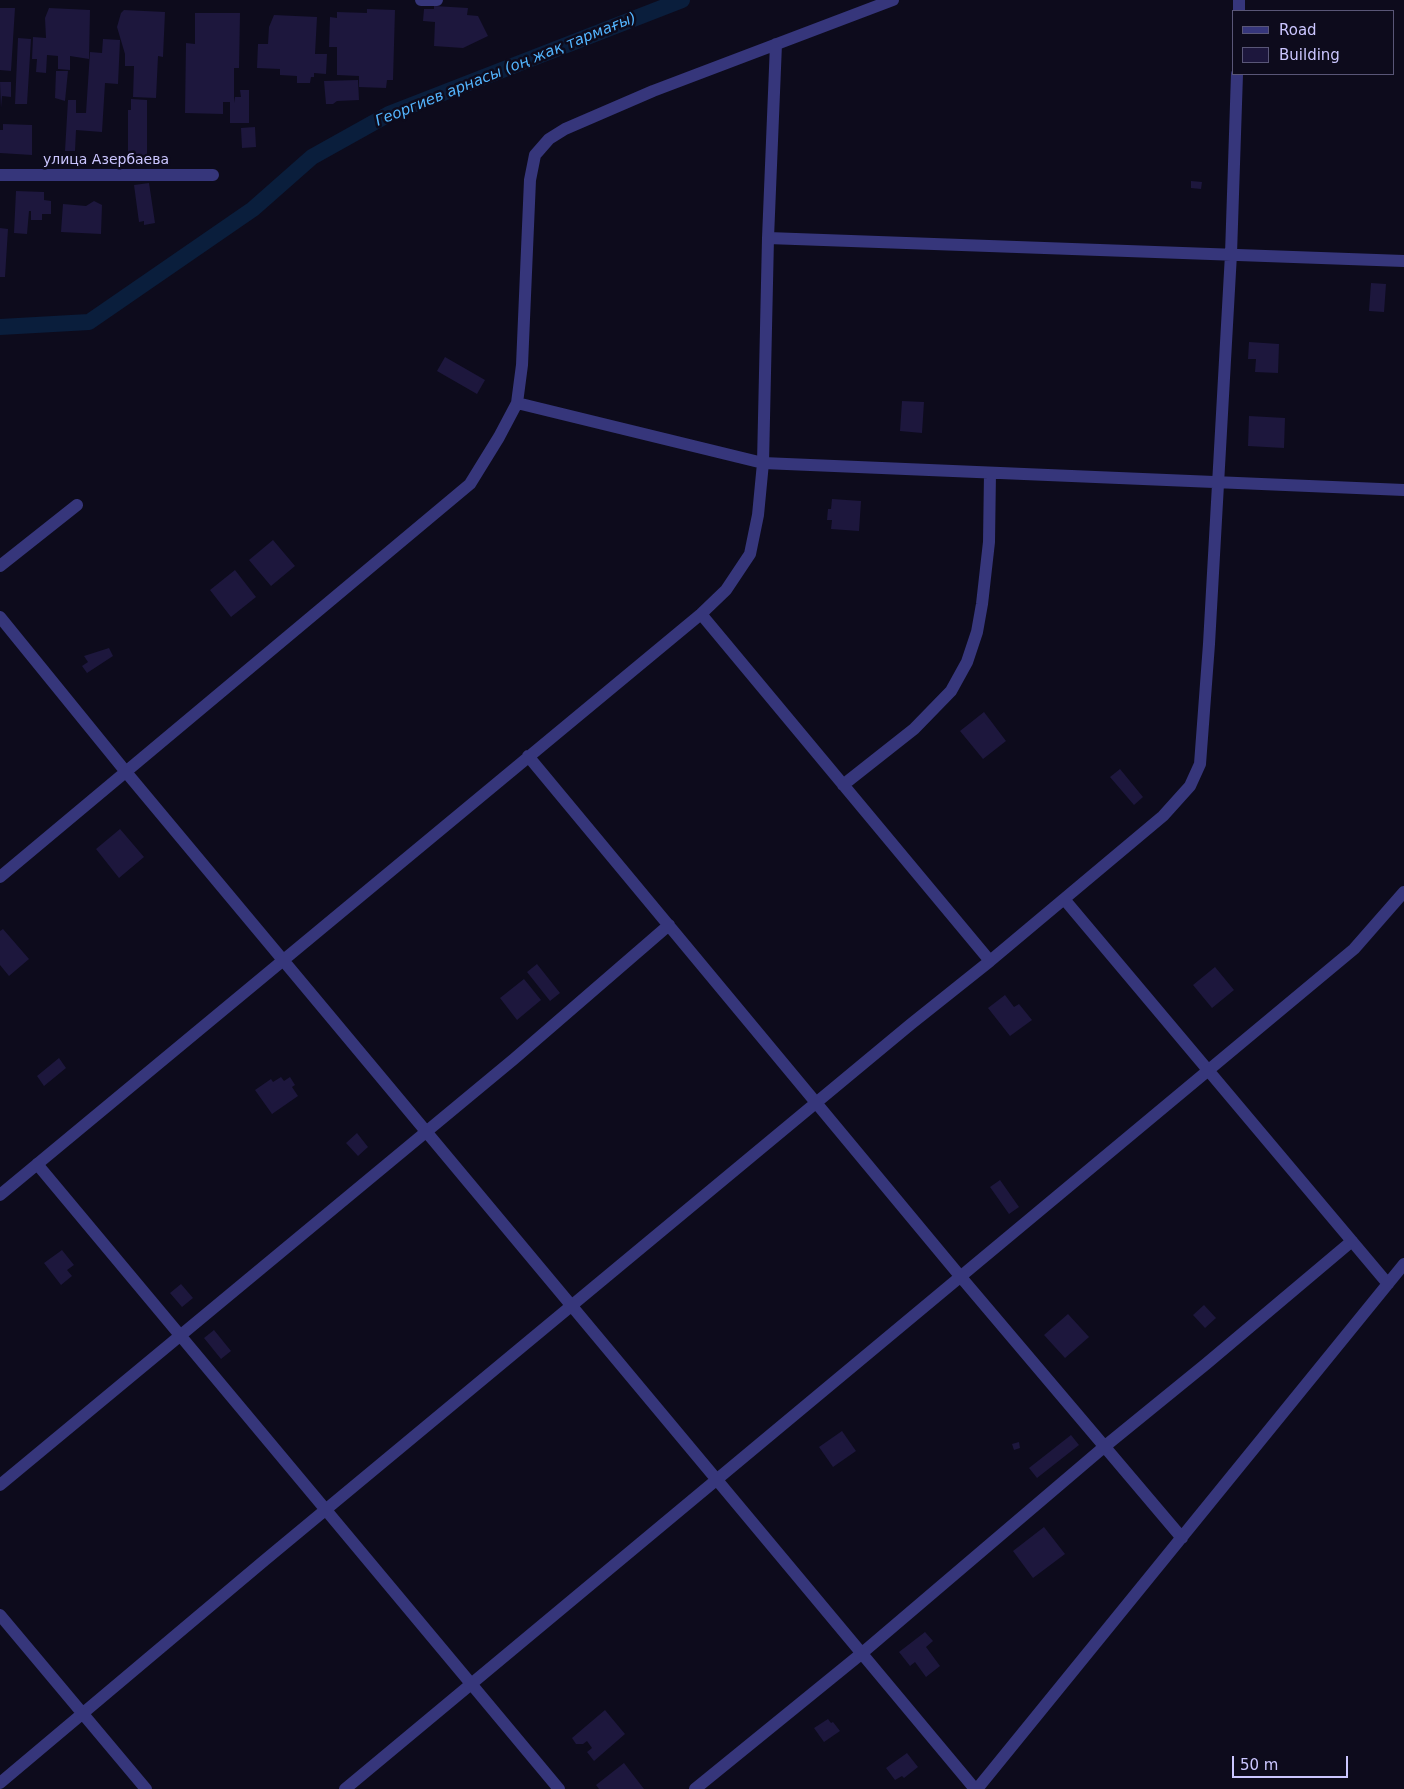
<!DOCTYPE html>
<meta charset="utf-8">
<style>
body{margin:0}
#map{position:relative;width:1404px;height:1789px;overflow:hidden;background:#0d0b1c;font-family:"DejaVu Sans",sans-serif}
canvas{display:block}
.legend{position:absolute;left:1232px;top:10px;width:162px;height:65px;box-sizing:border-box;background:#0d0b1c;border:1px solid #595677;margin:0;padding:6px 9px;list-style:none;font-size:15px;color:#cbc6ff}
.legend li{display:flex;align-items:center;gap:10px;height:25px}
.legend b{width:25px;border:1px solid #595677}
.scale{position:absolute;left:1232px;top:1756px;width:116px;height:22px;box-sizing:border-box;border:2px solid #cbc6ff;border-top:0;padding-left:6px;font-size:15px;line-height:18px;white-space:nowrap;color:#cbc6ff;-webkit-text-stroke:4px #0d0b1c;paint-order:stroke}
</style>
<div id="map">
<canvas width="1404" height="1789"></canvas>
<ul class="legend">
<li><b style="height:6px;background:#36367b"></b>Road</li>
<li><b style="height:14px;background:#1d173d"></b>Building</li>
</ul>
<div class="scale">50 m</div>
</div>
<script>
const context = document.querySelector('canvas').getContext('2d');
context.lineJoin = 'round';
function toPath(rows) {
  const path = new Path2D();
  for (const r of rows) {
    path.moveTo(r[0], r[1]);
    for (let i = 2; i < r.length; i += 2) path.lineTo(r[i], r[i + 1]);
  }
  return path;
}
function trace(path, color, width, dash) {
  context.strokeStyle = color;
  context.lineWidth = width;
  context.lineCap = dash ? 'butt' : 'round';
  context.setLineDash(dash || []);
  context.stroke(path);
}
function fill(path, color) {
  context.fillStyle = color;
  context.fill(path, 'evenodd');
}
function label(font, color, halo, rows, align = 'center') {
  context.font = font + ' "DejaVu Sans",sans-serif';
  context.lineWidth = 5;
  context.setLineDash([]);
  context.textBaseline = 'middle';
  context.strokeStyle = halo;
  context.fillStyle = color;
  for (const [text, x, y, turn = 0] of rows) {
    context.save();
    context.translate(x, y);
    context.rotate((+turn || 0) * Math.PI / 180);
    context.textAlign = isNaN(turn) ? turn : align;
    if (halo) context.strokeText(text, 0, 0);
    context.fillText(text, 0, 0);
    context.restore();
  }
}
trace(toPath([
 [0,327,89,322,253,209,312,157,389,114,682,0]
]), '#0a1e3c', 16);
fill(toPath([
 [434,6,468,8,467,15,478,16,488,36,463,48,434,46,435,22,423,21,424,9,434,9],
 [0,8,15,8,11,71,0,70],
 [49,8,90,10,89,59,70,56,70,70,58,69,58,56,47,55,46,73,36,72,37,59,32,59,33,37,46,38,45,18],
 [367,9,395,10,393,80,387,80,386,88,359,87,359,76,337,75,337,47,329,47,330,17,337,18,337,12,367,13],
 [124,10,165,12,163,57,158,56,156,98,133,97,134,66,125,66,125,54,117,27,121,13],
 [195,13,240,13,239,68,234,68,234,103,235,97,241,97,240,90,249,90,249,123,230,123,230,102,223,102,223,114,185,113,186,43,195,44],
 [274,15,317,17,315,54,327,54,326,74,314,73,314,77,311,77,310,83,297,83,297,76,280,75,280,69,257,68,258,44,268,44,269,27],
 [18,38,31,39,27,104,15,104],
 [103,39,120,40,118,84,105,83,102,132,76,130,75,151,65,151,68,100,76,100,76,113,86,113,90,52,102,53],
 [56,71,68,71,65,101,55,98],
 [358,80,359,100,337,101,333,104,326,104,324,81],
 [0,82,11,82,11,97,2,96,1,108],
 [131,99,147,100,147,162,128,162,128,110,131,110],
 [3,124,32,125,32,155,0,153,0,130,3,130],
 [255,127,256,147,242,148,241,128],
 [1191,181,1202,182,1201,189,1191,188],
 [149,183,155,223,144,225,144,221,139,222,134,185],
 [16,191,44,192,44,200,51,201,51,214,42,214,42,220,31,220,31,211,29,211,27,234,14,233],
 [94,201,102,205,101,234,61,232,63,204,86,206],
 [0,228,8,229,5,277,0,277],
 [1371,283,1386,284,1384,312,1369,311],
 [1249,342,1279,344,1278,373,1255,372,1256,359,1248,359],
 [445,357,485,380,477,394,437,371],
 [902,401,924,402,922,433,900,431],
 [1249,416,1285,418,1284,448,1248,446],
 [832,499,861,501,859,531,831,529,832,520,827,520,828,509,831,509],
 [273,540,295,566,271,586,249,560],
 [235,570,256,597,231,617,210,590],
 [109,648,113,656,87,673,82,666,88,662,84,656],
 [984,712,1006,741,983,759,960,731],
 [1120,769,1143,797,1134,805,1110,777],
 [120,829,144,857,119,878,96,849],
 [3,929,29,959,9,976,0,965,0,931],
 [537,964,560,993,550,1001,527,972],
 [1215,967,1234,990,1212,1008,1193,985],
 [524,979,541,1000,517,1020,500,998],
 [1005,995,1014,1007,1019,1004,1032,1020,1010,1036,988,1008],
 [59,1058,66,1068,44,1086,37,1076],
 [281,1077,284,1081,290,1077,295,1085,292,1087,298,1096,272,1114,255,1090,271,1079,273,1082],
 [357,1133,368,1147,358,1156,346,1143],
 [1000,1180,1019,1207,1009,1214,990,1187],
 [62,1250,74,1265,67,1270,72,1276,61,1285,44,1263],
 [181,1284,193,1298,182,1307,170,1293],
 [1204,1305,1216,1318,1205,1328,1193,1315],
 [1068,1314,1089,1337,1065,1358,1044,1335],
 [214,1330,231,1351,221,1359,204,1338],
 [842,1431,856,1451,833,1467,819,1447],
 [1071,1435,1079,1445,1037,1478,1029,1468],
 [1019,1442,1020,1448,1014,1450,1012,1444],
 [1044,1527,1065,1554,1033,1578,1013,1551],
 [925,1632,933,1641,926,1647,940,1666,926,1677,915,1662,910,1666,899,1652],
 [605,1710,625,1734,594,1761,587,1752,592,1748,587,1741,583,1744,576,1744,572,1738],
 [828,1719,831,1723,833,1722,840,1731,824,1742,814,1728],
 [907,1753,918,1767,904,1778,902,1776,895,1780,886,1768],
 [624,1763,644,1789,599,1789,596,1785]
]), '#1d173d');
trace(toPath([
 [421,0,437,0],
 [1239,11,1239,0],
 [776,44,768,238,1404,261],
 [0,175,213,175],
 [517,403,763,463,1404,490],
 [0,566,77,505],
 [701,614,990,961],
 [0,617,126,772,975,1789],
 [528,756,960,1276,1182,1538],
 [843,785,914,729,951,691,967,662,977,632,982,604,989,542,990,473],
 [0,877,470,484,499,437,517,403,522,365,530,180,535,155,549,139,565,129,653,91,893,0],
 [1064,899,1388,1284],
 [37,1164,559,1789],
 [0,1195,701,614,726,590,750,554,758,515,763,463,768,238],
 [0,1485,514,1059,669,925],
 [0,1615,146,1789],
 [0,1783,265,1560,911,1024,990,961,1163,816,1190,786,1200,764,1209,644,1231,254,1237,74],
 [345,1789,1354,949,1404,892],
 [695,1789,861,1654,1104,1447,1206,1364,1352,1241],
 [977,1789,1404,1264]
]), '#36367b', 12);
label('14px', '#cbc6ff', '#0d0b1c', [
 ["улица Азербаева",106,160]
]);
label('italic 15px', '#54b6ff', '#0d0b1c', [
 ["Георгиев арнасы (оң жақ тармағы)",506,70,-22]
]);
</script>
